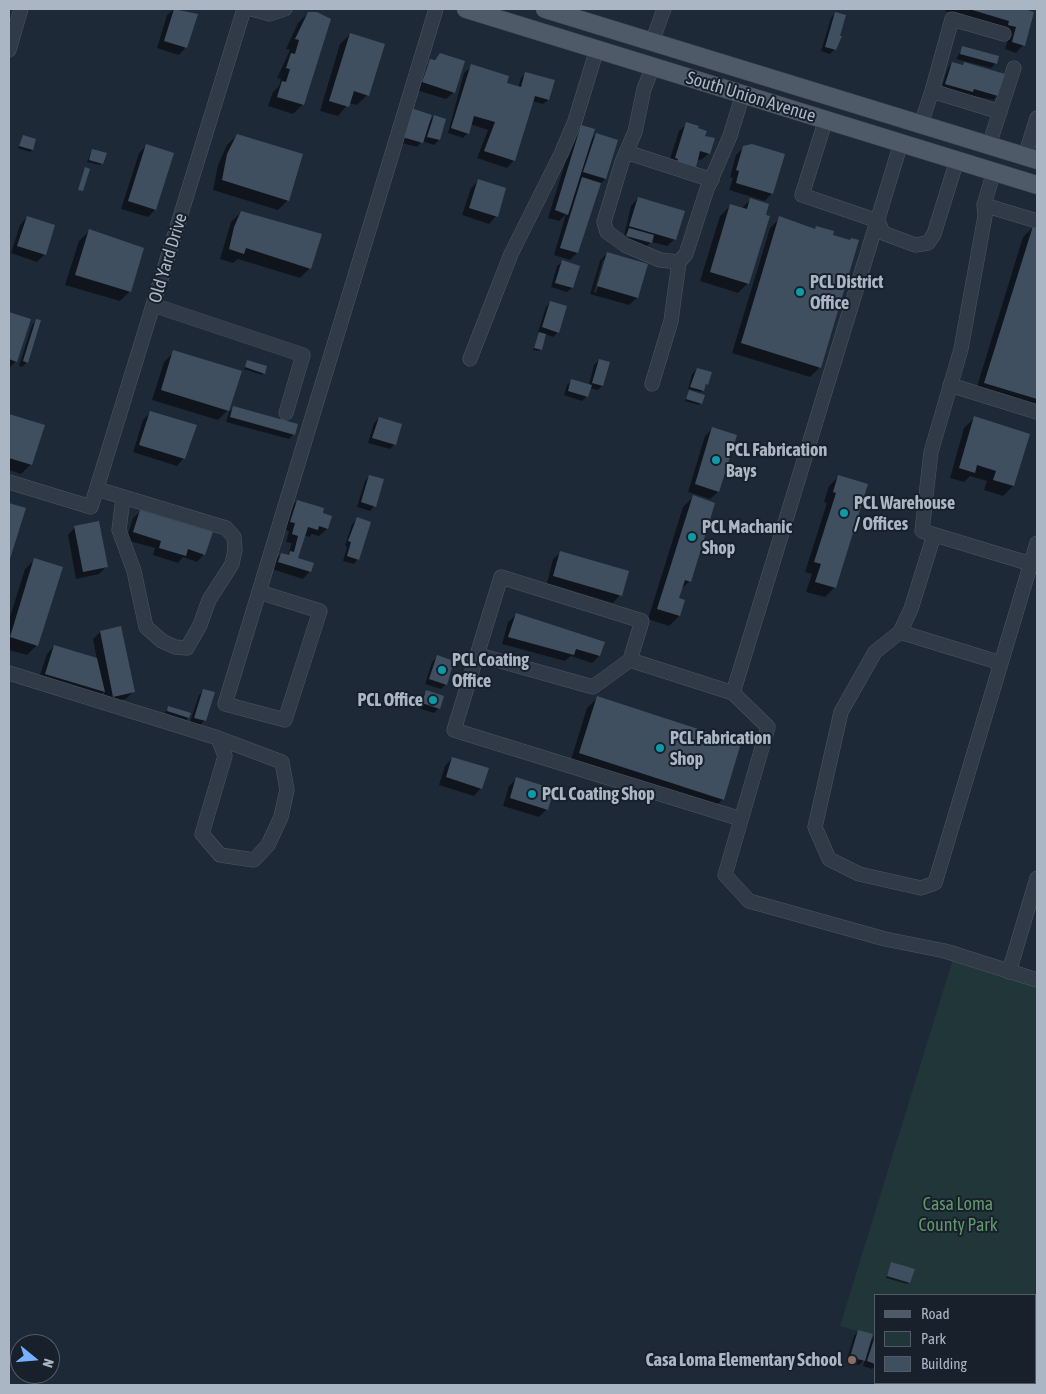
<!DOCTYPE html>
<style>
body{margin:0}
#map{position:relative;width:1046px;height:1394px;overflow:hidden;background:#1e2937;font-family:"Asap Condensed",sans-serif}
canvas{display:block}
.frame{position:absolute;inset:0;border:10px solid #abb6c5;pointer-events:none}
.legend{position:absolute;left:874px;top:1294px;width:162px;height:90px;box-sizing:border-box;background:#17202b;border:1px solid #525c69;margin:0;padding:6px 9px;list-style:none;font-size:15px;color:#abb6c5}
.legend li{display:flex;align-items:center;gap:10px;height:25px}
.legend b{width:25px;border:1px solid #525c69}
.north{position:absolute;left:10px;top:1334px;width:50px;height:50px;box-sizing:border-box;background:#17202b;border:1px solid #525c69;border-radius:50%;rotate:107deg;font-size:14px;font-weight:700;line-height:20px;text-align:center;color:#abb6c5}
.north::after{content:'';display:block;margin:auto;width:18px;height:22px;background:#77b0fe;clip-path:polygon(50% 0,100% 100%,50% 72%,0 100%)}
</style>
<div id="map">
<canvas width="1046" height="1394"></canvas>
<div class="frame"></div>
<ul class="legend">
<li><b style="height:6px;background:#4f5a68"></b>Road</li>
<li><b style="height:14px;background:#203638"></b>Park</li>
<li><b style="height:14px;background:#404f5f"></b>Building</li>
</ul>
<div class="north">N</div>
</div>
<script>
const context = document.querySelector('canvas').getContext('2d');
context.lineJoin = 'round';
function fill(path, color) {
  context.fillStyle = color;
  context.fill(path, 'evenodd');
}
function toPath(rows) {
  const path = new Path2D();
  for (const r of rows) {
    path.moveTo(r[0], r[1]);
    for (let i = 2; i < r.length; i += 2) path.lineTo(r[i], r[i + 1]);
  }
  return path;
}
function trace(path, color, width, dash) {
  context.strokeStyle = color;
  context.lineWidth = width;
  context.lineCap = dash ? 'butt' : 'round';
  context.setLineDash(dash || []);
  context.stroke(path);
}
function label(font, color, halo, rows, align = 'center') {
  context.font = font + ' "Asap Condensed",sans-serif';
  context.lineWidth = 4;
  context.setLineDash([]);
  context.textBaseline = 'middle';
  context.strokeStyle = halo;
  context.fillStyle = color;
  for (const [text, x, y, turn = 0] of rows) {
    context.save();
    context.translate(x, y);
    context.rotate((+turn || 0) * Math.PI / 180);
    context.textAlign = isNaN(turn) ? turn : align;
    if (halo) context.strokeText(text, 0, 0);
    context.fillText(text, 0, 0);
    context.restore();
  }
}
fill(toPath([
 [953,959,1037,984,1037,1385,1028,1383,1035,1383,1035,1295,875,1295,875,1336,840,1326]
]), '#203638');
fill(toPath([
 [174,9,196,15,186,47,179,55,157,48,167,15],
 [946,9,1020,9,1033,13,1023,45,1016,53,1005,49,1010,34,1003,28,945,11],
 [308,13,303,104,293,114,268,106,273,92,279,86,281,79,277,78,290,50,286,49,298,23],
 [835,13,835,49,830,54,821,51,831,18],
 [350,34,367,95,357,105,349,103,338,116,320,111,340,44],
 [963,48,996,63,991,68,956,59],
 [440,55,454,92,446,99,416,90,423,68],
 [952,63,961,66,964,63,997,96,993,100,941,89,948,68],
 [472,66,505,84,518,88,521,78,526,73,554,81,548,100,543,104,532,101,514,160,507,168,477,158,488,130,470,124,468,133,463,138,448,133,464,73],
 [407,114,428,122,434,116,445,120,439,140,434,145,422,141,417,147,398,142],
 [687,124,697,129,704,136,709,153,701,160,697,159,695,166,687,174,668,165,679,131],
 [582,126,590,141,596,134,616,141,605,179,599,185,577,253,570,260,554,255,566,214,559,221,548,218,574,134],
 [237,135,288,200,278,210,213,190,218,165,227,145],
 [23,136,32,150,30,152,18,148],
 [146,146,155,210,148,217,121,209,139,153],
 [744,147,772,193,765,201,729,190,733,178,730,177,736,155],
 [92,150,102,163,100,165,87,162],
 [478,181,496,216,489,224,462,215,471,188],
 [638,198,675,239,667,246,651,242,646,247,623,240,631,206],
 [751,199,748,283,738,293,700,281,720,216,730,206,741,209],
 [241,212,310,268,300,278,238,259,233,263,220,259,231,222],
 [27,217,45,254,37,262,11,253,20,225],
 [780,218,814,230,816,227,820,367,810,377,732,353,770,228],
 [1033,227,1037,228,1037,402,1030,410,975,393,1023,237],
 [89,231,130,291,120,301,65,285,79,241],
 [607,253,646,265,637,298,629,305,590,294,600,261],
 [603,260,606,260,596,293,594,292],
 [562,262,579,267,572,288,567,292,551,287,557,266],
 [550,302,558,332,553,337,545,334,541,349,539,351,533,350,540,333,538,332,546,307],
 [9,313,29,320,16,361,9,368],
 [37,320,27,362,22,367,19,366,32,325],
 [174,352,228,410,218,420,152,400,164,362],
 [599,360,602,386,598,390,590,388,587,396,582,401,564,395,567,385,572,380,589,385,594,365],
 [248,361,264,373,262,375,244,369],
 [697,369,707,384,701,392,688,389,692,374],
 [689,391,701,403,699,405,685,401],
 [234,408,294,434,289,439,226,422,229,412],
 [151,412,184,458,177,466,133,452,143,420],
 [9,415,43,426,31,464,21,474,9,470],
 [379,418,395,444,390,449,368,443,374,423],
 [974,418,1029,435,1013,486,1003,496,984,490,987,481,970,476,964,482,950,478,964,428],
 [712,429,718,492,710,499,688,492,705,436],
 [369,476,374,506,370,511,357,507,365,481],
 [839,476,835,587,825,597,806,592,812,574,805,572,827,503,824,502,829,486],
 [693,497,690,581,680,590,678,599,683,601,679,616,669,626,648,619,683,507],
 [297,501,321,514,327,529,319,536,312,534,309,537,304,535,296,559,310,571,303,579,272,569,274,561,281,554,288,555,292,543,286,542,289,531,284,529,290,508],
 [9,505,24,509,9,559],
 [141,511,204,554,197,562,183,557,178,563,153,555,155,548,126,540,133,518],
 [357,519,358,559,354,564,343,561,347,547,345,546,352,524],
 [75,527,106,567,99,574,76,579,68,535],
 [561,552,620,595,613,603,547,583,553,559],
 [35,559,37,645,27,655,9,650,9,620,25,569],
 [516,615,599,656,592,663,571,656,565,661,502,644,508,622],
 [120,628,133,692,126,699,106,703,104,692,96,699,38,681,47,654,54,646,97,660,93,639,100,632],
 [437,657,446,684,441,689,425,684,432,662],
 [204,690,205,720,200,725,190,722,199,695],
 [427,692,439,708,434,713,418,708,422,696],
 [597,698,723,799,713,809,570,763,587,708],
 [169,707,188,718,186,720,165,713],
 [452,758,481,788,474,796,439,785,445,766],
 [517,778,553,790,546,810,539,817,503,806,509,786],
 [892,1263,909,1282,907,1284,886,1278],
 [858,1331,869,1342,875,1337,875,1367,872,1369,863,1366,865,1359,859,1365,846,1362,854,1336],
 [920,1383,937,1383,934,1385,923,1385],
 [945,1383,1019,1383,1028,1385,944,1385]
]), '#0007');
fill(toPath([
 [174,9,198,14,187,48,164,41],
 [969,9,1024,9,1034,12,1025,46,1012,42,1016,27,1008,25,1009,21],
 [308,12,317,12,331,19,304,105,277,97,282,81,286,82,290,69,286,68,291,53,295,54,299,40,295,39],
 [835,12,846,15,840,36,842,36,836,50,825,47],
 [350,33,385,44,369,96,354,91,349,107,329,101],
 [962,46,999,56,997,64,960,54],
 [440,53,465,61,455,93,422,82,430,59,435,60],
 [952,62,963,65,964,62,1005,74,998,96,974,89,973,92,945,84],
 [471,64,509,76,507,83,521,87,525,72,555,80,549,100,535,96,515,161,484,151,495,122,474,116,469,134,451,128],
 [411,108,432,115,423,143,402,137],
 [434,115,446,119,440,140,427,137],
 [686,122,699,126,698,128,707,131,705,136,715,138,710,154,700,151,696,167,677,162,678,159,675,158],
 [581,125,595,129,568,215,555,210],
 [596,133,618,140,606,179,583,172],
 [237,134,303,154,289,201,222,180,227,154],
 [23,135,36,139,33,150,19,146],
 [146,144,174,153,156,210,128,201],
 [752,144,785,154,773,194,736,183,739,171,736,170,743,146],
 [92,149,107,153,103,164,89,160],
 [85,167,90,169,83,191,78,190],
 [582,177,601,183,578,253,560,248],
 [478,179,506,188,498,217,469,208],
 [638,197,685,211,676,240,629,226],
 [750,198,769,204,766,215,770,216,749,284,710,272,730,204,747,209],
 [241,211,322,234,311,269,246,248,244,254,229,249,234,227],
 [27,216,55,225,46,255,17,246],
 [779,216,815,229,816,226,834,231,833,235,850,240,851,238,859,240,821,368,741,343],
 [1033,226,1037,227,1037,399,984,383],
 [629,228,654,235,652,243,626,236],
 [89,229,144,248,131,292,75,275],
 [607,252,648,264,638,298,597,286],
 [562,260,580,266,573,288,555,283],
 [550,301,567,306,559,333,542,327],
 [9,312,31,319,17,362,9,359],
 [36,319,41,320,28,363,23,361],
 [539,332,546,334,542,350,534,348],
 [173,350,242,371,229,411,161,390],
 [599,359,610,362,603,386,592,383],
 [247,360,267,366,265,374,245,367],
 [697,368,712,372,708,385,706,384,704,391,690,387],
 [571,379,592,385,588,397,568,391],
 [689,390,705,395,702,404,686,399],
 [233,406,298,424,295,435,230,417],
 [150,411,197,425,185,459,139,445],
 [9,414,45,425,32,465,9,458],
 [974,416,1030,434,1014,486,993,480,996,471,977,465,975,473,959,468],
 [379,417,402,424,396,445,372,438],
 [712,427,737,435,719,492,695,484],
 [369,475,384,479,376,507,361,502],
 [838,475,868,484,836,588,815,582,821,564,814,562,836,493,833,492],
 [693,495,715,503,691,582,685,580,679,598,685,600,680,616,657,609],
 [297,500,324,508,323,513,332,516,328,529,319,526,318,530,308,527,298,558,314,563,311,572,278,562,281,553,289,555,290,551,294,552,298,536,292,534,295,523,290,522],
 [9,503,26,508,9,562],
 [140,510,213,532,205,555,188,549,186,556,159,548,161,541,133,532],
 [357,517,371,522,359,560,347,556,351,542,348,541],
 [99,521,108,567,83,572,74,526],
 [560,551,629,571,622,596,553,576],
 [34,558,63,567,38,646,10,637],
 [516,613,605,642,600,656,576,649,574,655,508,637],
 [121,626,135,692,113,697,100,631],
 [54,645,97,658,105,692,45,674],
 [437,655,454,661,447,685,429,679],
 [203,689,215,692,206,721,194,718],
 [426,690,444,696,440,709,422,703],
 [597,696,741,743,724,800,579,753],
 [168,706,191,713,189,718,167,711],
 [452,757,489,768,482,789,446,777],
 [516,777,554,789,548,810,510,798],
 [891,1262,915,1269,910,1283,887,1276],
 [858,1330,873,1334,865,1361,850,1357],
 [875,1336,875,1364,867,1361],
 [951,1383,1024,1383,1030,1385,950,1385]
]), '#404f5f');
const minor = toPath([
 [252,9,270,14,285,9],
 [652,42,664,9],
 [9,50,21,9],
 [653,66,644,89,635,132,622,162,604,222,607,232,625,245,660,260,679,262,686,254,707,189,730,136,743,94],
 [1000,112,932,91,952,19,1004,34],
 [826,119,802,195,878,221,883,233,915,245,928,243,934,234,957,160],
 [921,124,932,91],
 [989,145,1014,68],
 [626,152,712,180],
 [1025,156,1037,118],
 [994,171,984,205,985,216,961,349,931,452,922,531,1031,564],
 [984,205,1037,221],
 [153,305,303,355,286,413],
 [470,359,511,254,561,154,575,121,597,49],
 [652,384,671,321,679,262],
 [950,385,1037,412],
 [9,482,91,507,244,9],
 [97,489,226,528,234,537,235,550,232,564,209,600,200,625,187,648,175,647,162,641,146,627,134,571,119,530,123,498],
 [934,535,911,609,900,632,875,652,841,712,815,827,829,859,859,874,921,888,935,883,1037,543],
 [259,592,320,611,285,720,225,704,436,9],
 [900,632,1001,663],
 [479,655,593,687,630,660,642,621,501,577,454,730,741,819],
 [630,660,733,693,768,727,725,875,749,901,885,939,945,951,1037,980],
 [9,673,218,738,282,762,287,790,281,817,268,845,254,860,220,855,202,834,225,756,218,738],
 [733,693,901,143],
 [1009,972,1037,878]
]);
const major = toPath([
 [466,9,1037,185],
 [545,9,1037,160]
]);
trace(minor, '#4c5663', 15);
trace(major, '#3b4451', 19);
trace(minor, '#313b47', 14);
trace(major, '#4f5a68', 18);
for (const [x, y, r, color] of [
 [800,292,5,"#0f9aa8"],
 [716,460,5,"#0f9aa8"],
 [844,513,5,"#0f9aa8"],
 [692,537,5,"#0f9aa8"],
 [442,670,5,"#0f9aa8"],
 [433,700,5,"#0f9aa8"],
 [660,748,5,"#0f9aa8"],
 [532,794,5,"#0f9aa8"],
 [852,1360,5,"#8d6e63"]
]) {
  const dot = new Path2D();
  dot.arc(x, y, r, 0, 2 * Math.PI);
  context.fillStyle = color;
  context.fill(dot);
  trace(dot, '#17202b', 2);
}
label('18px', '#abb6c5', '#17202b', [
 ["South Union Avenue",751,97,17],
 ["Old Yard Drive",168,258,-73]
]);
label('bold 18px', '#abb6c5', '#17202b', [
 ["PCL District",810,282],
 ["Office",810,303],
 ["PCL Fabrication",726,450],
 ["Bays",726,471],
 ["PCL Warehouse",854,503],
 ["/ Offices",854,524],
 ["PCL Machanic",702,527],
 ["Shop",702,548],
 ["PCL Coating",452,660],
 ["Office",452,681],
 ["PCL Office",423,700,"right"],
 ["PCL Fabrication",670,738],
 ["Shop",670,759],
 ["PCL Coating Shop",542,794],
 ["Casa Loma Elementary School",842,1360,"right"]
], 'left');
label('18px', '#62966c', '#17202b', [
 ["Casa Loma",958,1204],
 ["County Park",958,1225]
]);
</script>
